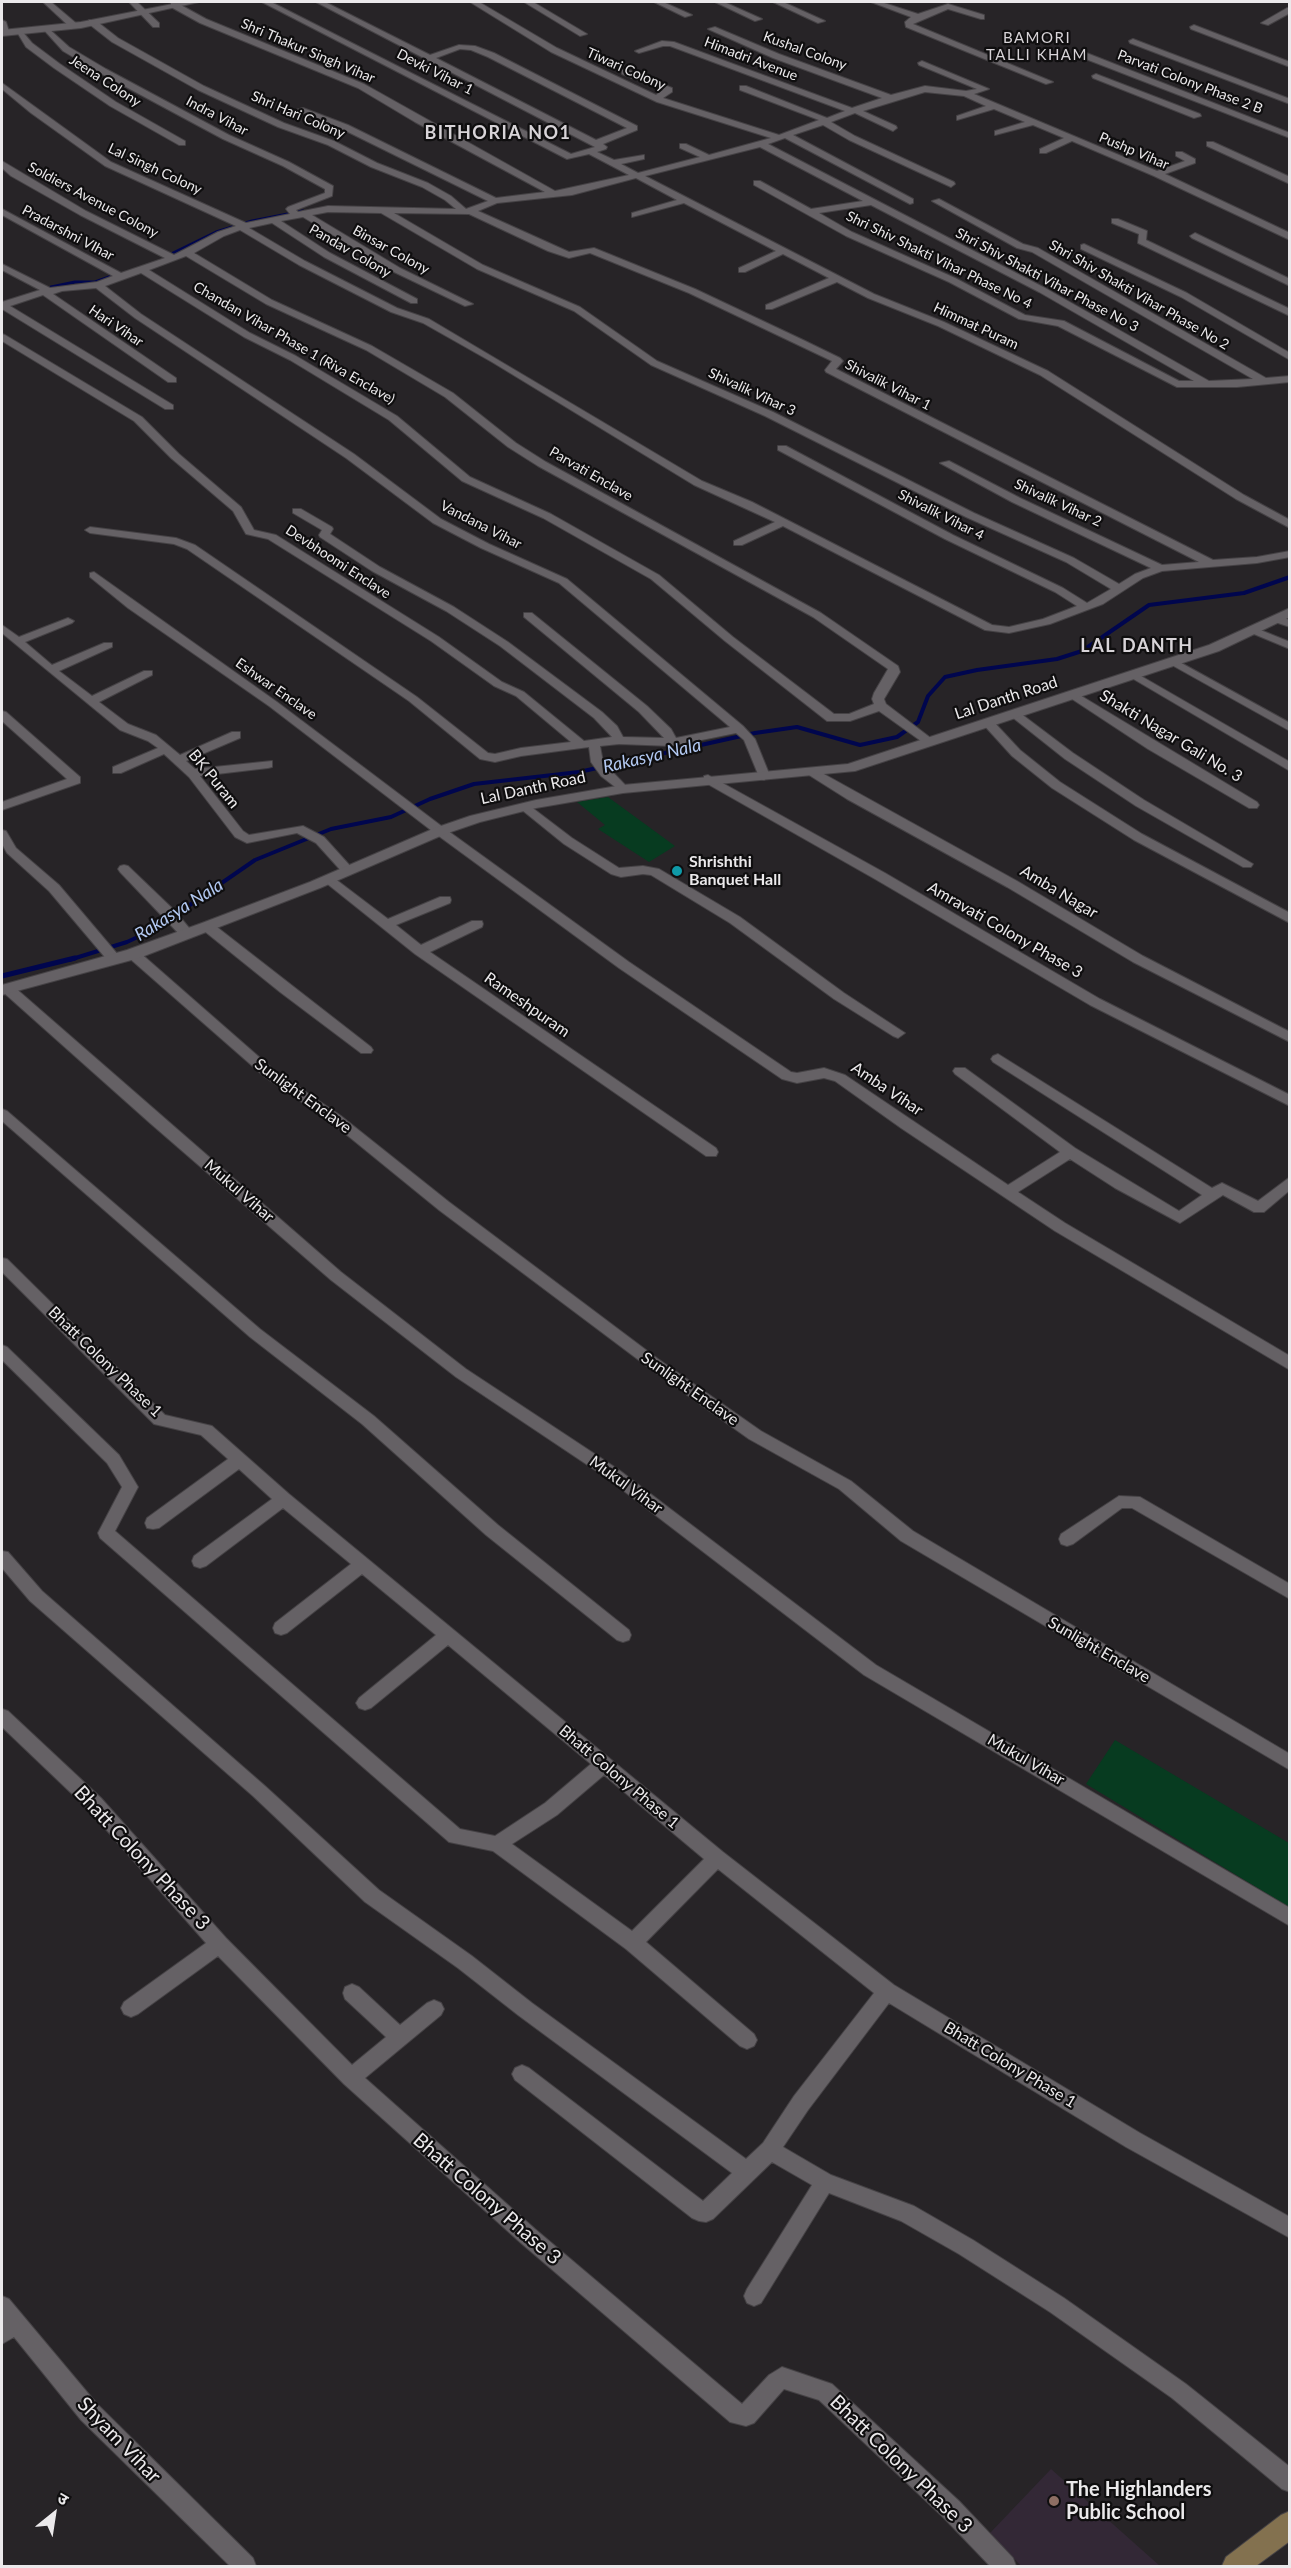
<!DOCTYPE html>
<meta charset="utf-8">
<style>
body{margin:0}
#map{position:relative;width:1291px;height:2568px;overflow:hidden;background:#272427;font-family:Lato,"Noto Sans Devanagari",sans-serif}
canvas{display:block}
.frame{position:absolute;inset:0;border:3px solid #ebe9eb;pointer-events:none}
.north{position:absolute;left:24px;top:2484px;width:60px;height:60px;-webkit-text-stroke:4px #0f0e0f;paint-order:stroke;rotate:30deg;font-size:16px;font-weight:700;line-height:24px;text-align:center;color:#ebe9eb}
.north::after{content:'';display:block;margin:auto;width:21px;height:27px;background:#ebe9eb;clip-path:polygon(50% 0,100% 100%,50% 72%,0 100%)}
</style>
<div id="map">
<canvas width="1291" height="2568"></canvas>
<div class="frame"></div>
<div class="north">उ</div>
</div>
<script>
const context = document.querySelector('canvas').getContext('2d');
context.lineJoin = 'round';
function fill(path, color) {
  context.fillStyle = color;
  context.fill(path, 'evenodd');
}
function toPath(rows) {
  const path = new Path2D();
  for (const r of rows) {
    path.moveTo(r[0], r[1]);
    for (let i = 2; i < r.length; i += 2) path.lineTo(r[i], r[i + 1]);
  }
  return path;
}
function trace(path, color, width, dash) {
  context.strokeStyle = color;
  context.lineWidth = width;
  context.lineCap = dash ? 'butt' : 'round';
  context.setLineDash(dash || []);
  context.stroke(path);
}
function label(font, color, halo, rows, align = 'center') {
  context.font = font + ' Lato,sans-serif';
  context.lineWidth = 4.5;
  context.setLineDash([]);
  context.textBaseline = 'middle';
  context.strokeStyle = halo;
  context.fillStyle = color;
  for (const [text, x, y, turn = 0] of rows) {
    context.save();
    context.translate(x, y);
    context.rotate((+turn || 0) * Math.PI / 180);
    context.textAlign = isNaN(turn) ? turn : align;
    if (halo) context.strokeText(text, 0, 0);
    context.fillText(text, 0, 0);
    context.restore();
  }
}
fill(toPath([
 [1051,2469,1160,2566,1021,2566,990,2533]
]), '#332836');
fill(toPath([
 [608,797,675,846,649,862,598,829,605,825,577,802],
 [1115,1740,1289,1843,1289,1907,1086,1784]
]), '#073b20');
trace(toPath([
 [173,253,216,232,252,221,303,211],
 [51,287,75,282,95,282,112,276]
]), '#00064e', 3);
trace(toPath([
 [69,960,127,942,155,929,255,860,331,829,391,817,430,799,474,784,579,772,755,733,797,727,860,745,897,737,918,722,928,696,945,677,977,670,1057,659,1082,651,1149,605,1244,593,1290,577]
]), '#00064e', 4);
trace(toPath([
 [2,976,75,958]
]), '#00064e', 5);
const minor = toPath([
 [43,2,51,2,77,24,77,28,71,28,43,2],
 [129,2,137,2,159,23,159,27,153,27,129,2],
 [262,2,271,2,571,154,595,147,316,2,325,2,430,55,459,45,475,46,494,53,637,126,637,130,603,144,607,147,606,149,597,152,614,160,644,155,644,159,621,164,638,173,700,157,680,148,680,144,686,144,709,155,771,138,657,102,551,52,470,2,479,2,557,48,656,95,663,90,622,74,622,70,628,70,672,88,672,92,663,98,779,135,819,120,740,90,740,86,746,86,827,118,845,111,670,46,663,46,639,53,635,51,662,41,674,42,852,108,882,98,773,58,708,29,715,27,779,54,891,95,925,86,966,91,977,89,919,65,918,63,922,61,989,89,974,94,1157,171,1185,161,1176,156,1176,152,1182,152,1195,159,1195,163,1165,174,1290,233,1290,240,1154,176,1072,141,1046,153,1040,153,1040,149,1064,138,1033,125,995,135,995,131,1025,122,994,109,957,120,957,116,986,106,964,96,925,92,863,111,896,126,897,128,893,131,855,113,831,122,855,136,954,182,955,184,951,187,849,140,823,125,793,135,913,199,913,203,910,204,785,138,768,144,1045,288,1209,381,1253,379,1032,252,1017,248,932,201,939,199,1023,244,1038,248,1266,378,1290,376,1290,382,1237,387,1177,387,1058,326,1019,319,949,282,846,236,754,185,754,181,760,181,811,209,863,201,760,147,645,176,874,294,944,322,1048,371,1244,495,1290,520,1290,528,1236,499,1040,375,938,326,868,298,837,282,772,309,766,309,766,305,829,278,783,254,745,272,739,272,739,268,776,251,684,203,632,217,632,213,677,200,636,178,572,195,497,203,478,211,569,252,594,248,695,289,803,340,840,358,843,361,836,369,1213,560,1257,557,1290,551,1290,557,1257,563,1162,571,1143,578,1103,604,1050,624,1009,633,985,630,783,526,742,545,734,545,734,541,775,522,694,485,492,362,423,323,391,312,299,265,240,230,224,236,194,253,272,300,372,346,453,393,516,443,546,462,821,613,898,666,900,672,884,699,886,704,932,739,934,742,928,746,879,711,850,721,827,721,725,641,651,579,543,518,462,481,389,420,290,360,244,337,141,273,105,286,141,314,354,454,441,519,489,544,567,579,743,726,755,739,770,776,764,780,760,779,744,740,736,733,672,746,619,744,600,746,603,762,629,789,623,793,601,776,591,762,589,747,521,756,495,762,480,759,409,701,187,549,174,544,90,533,85,530,90,527,176,538,195,545,417,697,488,753,495,754,521,748,571,742,516,696,494,686,431,641,268,539,246,534,233,511,171,458,134,421,2,341,2,334,5,335,142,417,179,454,241,507,254,530,276,535,439,637,502,682,524,692,584,741,612,737,594,718,500,646,446,611,372,571,320,537,319,535,322,530,293,513,293,509,301,509,332,527,333,529,330,534,380,567,454,607,508,642,602,712,617,726,623,737,664,738,639,712,524,617,524,613,532,613,647,706,671,729,676,738,730,727,559,583,481,548,433,523,346,458,135,318,96,288,62,291,53,294,176,378,176,382,168,382,43,295,10,306,173,405,173,409,165,409,2,309,2,302,40,290,2,270,2,264,50,288,97,282,113,276,2,215,2,209,121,273,165,258,80,215,11,176,2,168,2,161,86,211,174,255,218,232,236,226,105,166,31,113,2,89,2,83,111,162,246,223,290,214,286,209,288,207,325,193,325,189,283,166,223,139,100,73,63,51,44,30,48,28,69,47,106,69,229,135,289,162,333,186,332,196,296,210,298,212,328,206,456,209,445,200,422,187,371,167,328,145,278,127,198,90,112,42,89,24,89,20,95,20,118,38,204,86,284,123,334,141,377,163,428,183,451,196,466,209,488,201,342,129,296,110,303,108,348,125,496,198,545,192,415,122,358,88,200,23,171,7,171,3,177,3,206,19,364,84,555,191,629,175,589,154,567,159,262,2],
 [460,49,471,50,488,57,627,128,596,140,436,58,460,49],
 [871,205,1039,292,1194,381,1179,381,1064,321,1025,315,955,278,852,232,819,213,871,205],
 [328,212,381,213,477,269,574,311,651,365,765,416,966,517,1066,562,1111,589,1087,603,1063,588,953,535,786,446,778,446,778,450,945,539,1055,592,1077,606,1043,619,1009,627,992,625,752,502,702,481,429,319,397,308,305,261,249,228,272,223,324,257,411,303,417,303,417,299,330,253,281,221,303,217,394,272,465,306,473,304,400,268,312,215,328,212],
 [394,213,469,214,548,251,569,258,590,253,689,293,832,361,825,370,826,372,1199,562,1162,565,1020,498,949,461,940,463,1012,502,1151,568,1135,574,1119,584,1074,558,974,513,773,412,657,361,580,307,483,265,394,213],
 [186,256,266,304,366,350,445,397,508,447,538,466,813,617,888,669,874,693,872,699,874,704,849,714,834,714,733,637,659,575,551,514,470,477,397,416,296,356,250,333,149,270,186,256],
 [524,2,533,2,587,34,580,36,524,2],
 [654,2,663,2,692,15,685,17,654,2],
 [715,2,724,2,762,19,755,21,715,2],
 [773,2,783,2,825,21,818,23,773,2],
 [871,2,881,2,918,14,948,4,984,15,984,19,981,19,948,9,913,24,1053,82,1046,84,906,27,905,22,911,17,871,2],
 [1287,8,1290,8,1290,13,1268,25,1261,23,1287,8],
 [2,20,6,22,10,35,3,33,2,20],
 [1194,25,1290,62,1290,67,1191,29,1190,27,1194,25],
 [21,30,32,43,60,64,116,102,185,141,185,145,179,145,110,106,54,68,26,47,17,32,21,30],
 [1133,39,1290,99,1290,104,1130,43,1129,41,1133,39],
 [1078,52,1084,52,1290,133,1290,138,1078,56,1078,52],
 [1096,74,1200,114,1201,116,1194,118,1093,78,1092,76,1096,74],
 [1207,142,1213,142,1290,177,1290,184,1207,146,1207,142],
 [1112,219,1118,219,1147,231,1146,240,1290,309,1290,316,1138,243,1139,234,1112,223,1112,219],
 [1195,233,1290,279,1290,286,1192,238,1190,236,1195,233],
 [1084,244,1187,293,1290,353,1290,360,1181,297,1081,249,1081,245,1084,244],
 [94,572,277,702,444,828,629,962,791,1072,797,1073,824,1068,845,1075,1008,1185,1060,1152,955,1074,953,1071,955,1068,965,1068,1075,1148,1179,1211,1202,1195,993,1062,991,1059,993,1056,998,1054,1212,1188,1222,1183,1258,1201,1290,1177,1290,1190,1264,1212,1254,1212,1223,1195,1180,1223,1115,1188,1070,1159,1018,1192,1065,1223,1290,1356,1290,1370,1055,1231,901,1128,835,1081,824,1078,797,1083,782,1079,619,968,436,834,269,706,128,608,90,577,90,573,94,572],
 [1276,616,1290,620,1290,627,1272,621,1270,619,1276,616],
 [68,618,74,621,72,623,25,642,52,665,104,643,112,643,112,647,59,671,92,696,144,671,152,671,152,675,99,702,128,724,156,735,180,755,232,732,240,732,240,738,186,761,195,769,272,761,272,767,268,768,200,776,243,831,249,835,303,826,324,837,352,868,354,871,352,874,344,874,316,843,297,833,247,843,235,837,189,777,164,754,121,773,113,773,113,767,158,748,148,741,120,730,2,633,2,625,19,637,68,618],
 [1253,627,1290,642,1290,649,1249,632,1247,630,1253,627],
 [1174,659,1290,723,1290,731,1170,664,1170,660,1174,659],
 [1134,672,1290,762,1290,771,1130,677,1128,675,1134,672],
 [1073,691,1257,802,1259,805,1257,808,1249,808,1148,749,1069,697,1069,693,1073,691],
 [1016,710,1073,753,1144,800,1253,864,1251,867,1243,867,1136,806,1065,759,1012,717,1012,711,1016,710],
 [2,711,6,712,80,777,80,783,2,810,2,802,67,779,2,721,2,711],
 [988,719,992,720,1020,750,1060,782,1142,834,1290,913,1290,923,1134,840,1052,788,1012,756,982,723,988,719],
 [813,768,1017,881,1143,956,1290,1032,1290,1042,1133,962,1007,887,847,799,809,775,807,772,813,768],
 [708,775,885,873,1100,999,1290,1095,1290,1106,1090,1005,875,879,704,782,704,776,708,775],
 [526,803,572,838,619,868,643,866,659,869,740,917,844,993,905,1033,898,1038,893,1036,834,999,730,923,651,875,643,874,621,877,611,874,564,844,522,810,520,807,522,804,526,803],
 [2,830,6,831,16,848,59,885,119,956,121,959,119,962,109,962,49,891,7,853,2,844,2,830],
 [124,865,128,866,176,912,194,934,192,937,182,937,120,872,118,869,120,866,124,865],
 [330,875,388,919,440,897,450,897,451,900,450,903,396,925,421,945,472,921,482,921,483,924,482,927,430,952,716,1148,718,1152,716,1156,706,1156,415,954,325,882,324,879,330,875],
 [208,923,213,924,371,1047,373,1050,371,1053,361,1053,280,992,203,930,201,927,203,924,208,923],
 [133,950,138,951,275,1071,341,1116,449,1202,658,1359,761,1431,851,1481,913,1531,1290,1754,1290,1770,901,1541,839,1489,749,1439,648,1367,439,1210,331,1122,265,1077,128,957,126,954,128,951,133,950],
 [8,985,13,986,341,1272,466,1369,619,1470,876,1665,1290,1908,1290,1926,864,1675,607,1478,456,1377,331,1280,150,1123,3,992,2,989,8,985],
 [2,1109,7,1111,260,1329,374,1416,498,1525,629,1630,631,1635,629,1640,623,1642,617,1640,486,1535,362,1424,250,1337,2,1121,2,1109],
 [2,1258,7,1259,165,1415,212,1426,289,1494,723,1852,894,1985,1140,2133,1290,2217,1290,2238,1126,2147,889,2003,808,2110,783,2147,831,2175,914,2206,973,2240,1064,2298,1186,2384,1290,2467,1290,2492,1282,2489,1172,2398,1050,2312,959,2254,901,2221,829,2193,761,2303,754,2306,747,2303,744,2296,747,2289,812,2185,772,2162,713,2219,706,2222,699,2221,692,2218,515,2080,512,2074,515,2068,522,2065,529,2068,703,2201,732,2173,518,2015,458,1968,365,1902,253,1796,30,1601,2,1568,2,1551,8,1552,42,1591,265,1786,379,1890,472,1956,532,2003,746,2159,763,2143,794,2096,874,1993,718,1869,646,1942,754,2034,757,2040,754,2046,747,2049,740,2046,626,1949,493,1851,449,1842,100,1538,98,1533,122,1487,107,1463,2,1360,2,1345,7,1347,119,1455,138,1487,115,1531,460,1829,495,1836,545,1803,591,1764,448,1645,371,1708,365,1710,359,1708,356,1703,359,1698,436,1635,362,1574,287,1633,281,1635,275,1633,273,1628,275,1623,351,1564,283,1508,206,1566,200,1568,194,1566,192,1561,194,1556,272,1499,239,1469,159,1528,153,1529,147,1528,145,1523,147,1518,228,1459,201,1435,154,1424,2,1272,2,1258],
 [604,1775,704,1859,632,1931,512,1844,557,1815,604,1775],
 [1119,1496,1140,1497,1290,1584,1290,1599,1132,1508,1122,1508,1073,1544,1067,1546,1061,1544,1059,1539,1061,1534,1119,1496],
 [2,1709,8,1711,101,1798,226,1938,352,2065,386,2037,345,1999,343,1993,345,1987,352,1984,359,1987,400,2025,427,2003,434,2000,441,2003,444,2009,441,2015,365,2078,535,2229,742,2404,769,2375,782,2367,832,2384,959,2501,1013,2558,1016,2566,990,2566,943,2517,819,2400,784,2389,754,2423,746,2426,730,2422,521,2243,344,2084,218,1956,138,2014,131,2017,124,2014,121,2008,124,2002,206,1943,89,1810,2,1727,2,1709],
 [2,2296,9,2299,97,2404,253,2558,256,2566,230,2566,81,2420,14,2337,2,2344,2,2296]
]);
const tertiary = toPath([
 [183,2,199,2,81,28,2,36,2,30,81,22,183,2],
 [1290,608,1290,617,1219,651,855,771,623,793,536,808,480,822,445,834,320,888,139,958,2,995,2,985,127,950,202,923,310,882,435,828,470,816,536,800,623,785,848,764,1209,645,1290,608]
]);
const secondary = toPath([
 [1290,2511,1290,2541,1256,2566,1222,2566,1226,2557,1281,2515,1290,2511]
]);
trace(minor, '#454245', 2);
trace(tertiary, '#454245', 2);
trace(secondary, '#454245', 2);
fill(minor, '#656165');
fill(tertiary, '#656165');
fill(secondary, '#83714f');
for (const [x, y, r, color] of [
 [677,871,6,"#0f9aa8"],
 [1054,2501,6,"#8d6e63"]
]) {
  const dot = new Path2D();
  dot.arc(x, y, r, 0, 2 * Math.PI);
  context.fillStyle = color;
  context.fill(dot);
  trace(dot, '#0f0e0f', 2);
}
label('14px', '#ebe9eb', '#0f0e0f', [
 ["Shri Thakur Singh Vihar",308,51,23],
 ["Kushal Colony",805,51,20],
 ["Himadri Avenue",751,59,21],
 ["Tiwari Colony",626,69,24],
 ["Devki Vihar 1",435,72,27],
 ["Jeena Colony",105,81,33],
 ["Parvati Colony Phase 2 B",1190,82,21],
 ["Shri Hari Colony",298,115,23],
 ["Indra Vihar",217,116,28],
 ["Pushp Vihar",1134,151,23],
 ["Lal Singh Colony",155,169,25],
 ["Soldiers Avenue Colony",93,200,28],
 ["Pradarshni VIhar",68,233,28],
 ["Binsar Colony",391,250,29],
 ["Pandav Colony",350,251,30],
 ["Shri Shiv Shakti Vihar Phase No 4",939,260,26],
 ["Shri Shiv Shakti Vihar Phase No 3",1047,280,28],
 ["Shri Shiv Shakti Vihar Phase No 2",1139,295,30],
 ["Hari Vihar",116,326,34],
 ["Himmat Puram",976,326,25],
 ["Chandan Vihar Phase 1 (Riva Enclave)",294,343,30],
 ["Shivalik Vihar 1",888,385,27],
 ["Shivalik Vihar 3",752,392,25],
 ["Parvati Enclave",591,474,30],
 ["Shivalik Vihar 2",1058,503,25],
 ["Shivalik Vihar 4",941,515,27],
 ["Vandana Vihar",481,525,27],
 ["Devbhoomi Enclave",338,562,33],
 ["Eshwar Enclave",276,689,35]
]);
context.letterSpacing = '1.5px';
label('15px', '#d8d4d8', '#0f0e0f', [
 ["BAMORI",1037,38],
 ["TALLI KHAM",1037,55]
]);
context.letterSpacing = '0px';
label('16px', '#ebe9eb', '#0f0e0f', [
 ["Lal Danth Road",1006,698,-18],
 ["Shakti Nagar Gali No. 3",1171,736,31],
 ["BK Puram",214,779,51],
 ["Lal Danth Road",533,788,-12],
 ["Amba Nagar",1059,892,31],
 ["Amravati Colony Phase 3",1005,930,30],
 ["Rameshpuram",527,1005,35],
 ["Amba Vihar",887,1089,34],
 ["Sunlight Enclave",303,1096,36],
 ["Mukul Vihar",239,1191,41],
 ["Bhatt Colony Phase 1",105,1362,44],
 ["Sunlight Enclave",690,1389,35],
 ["Mukul Vihar",626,1485,36],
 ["Sunlight Enclave",1099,1650,30],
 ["Mukul Vihar",1026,1760,30],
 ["Bhatt Colony Phase 1",619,1777,40],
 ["Bhatt Colony Phase 1",1010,2065,31]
]);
label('bold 16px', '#ebe9eb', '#0f0e0f', [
 ["Shrishthi",689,862],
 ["Banquet Hall",689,880]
], 'left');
context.letterSpacing = '1.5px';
label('bold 18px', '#d8d4d8', '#0f0e0f', [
 ["BITHORIA NO1",498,133],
 ["LAL DANTH",1137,646]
]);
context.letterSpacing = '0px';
label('italic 18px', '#b2c8f1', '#0f0e0f', [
 ["Rakasya Nala",652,756,-13],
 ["Rakasya Nala",179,910,-32]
]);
label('20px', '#ebe9eb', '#0f0e0f', [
 ["Bhatt Colony Phase 3",142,1858,47],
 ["Bhatt Colony Phase 3",487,2199,41],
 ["Shyam Vihar",119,2440,46],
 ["Bhatt Colony Phase 3",901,2464,44]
]);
label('bold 20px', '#ebe9eb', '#0f0e0f', [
 ["The Highlanders",1066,2490],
 ["Public School",1066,2513]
], 'left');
</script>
